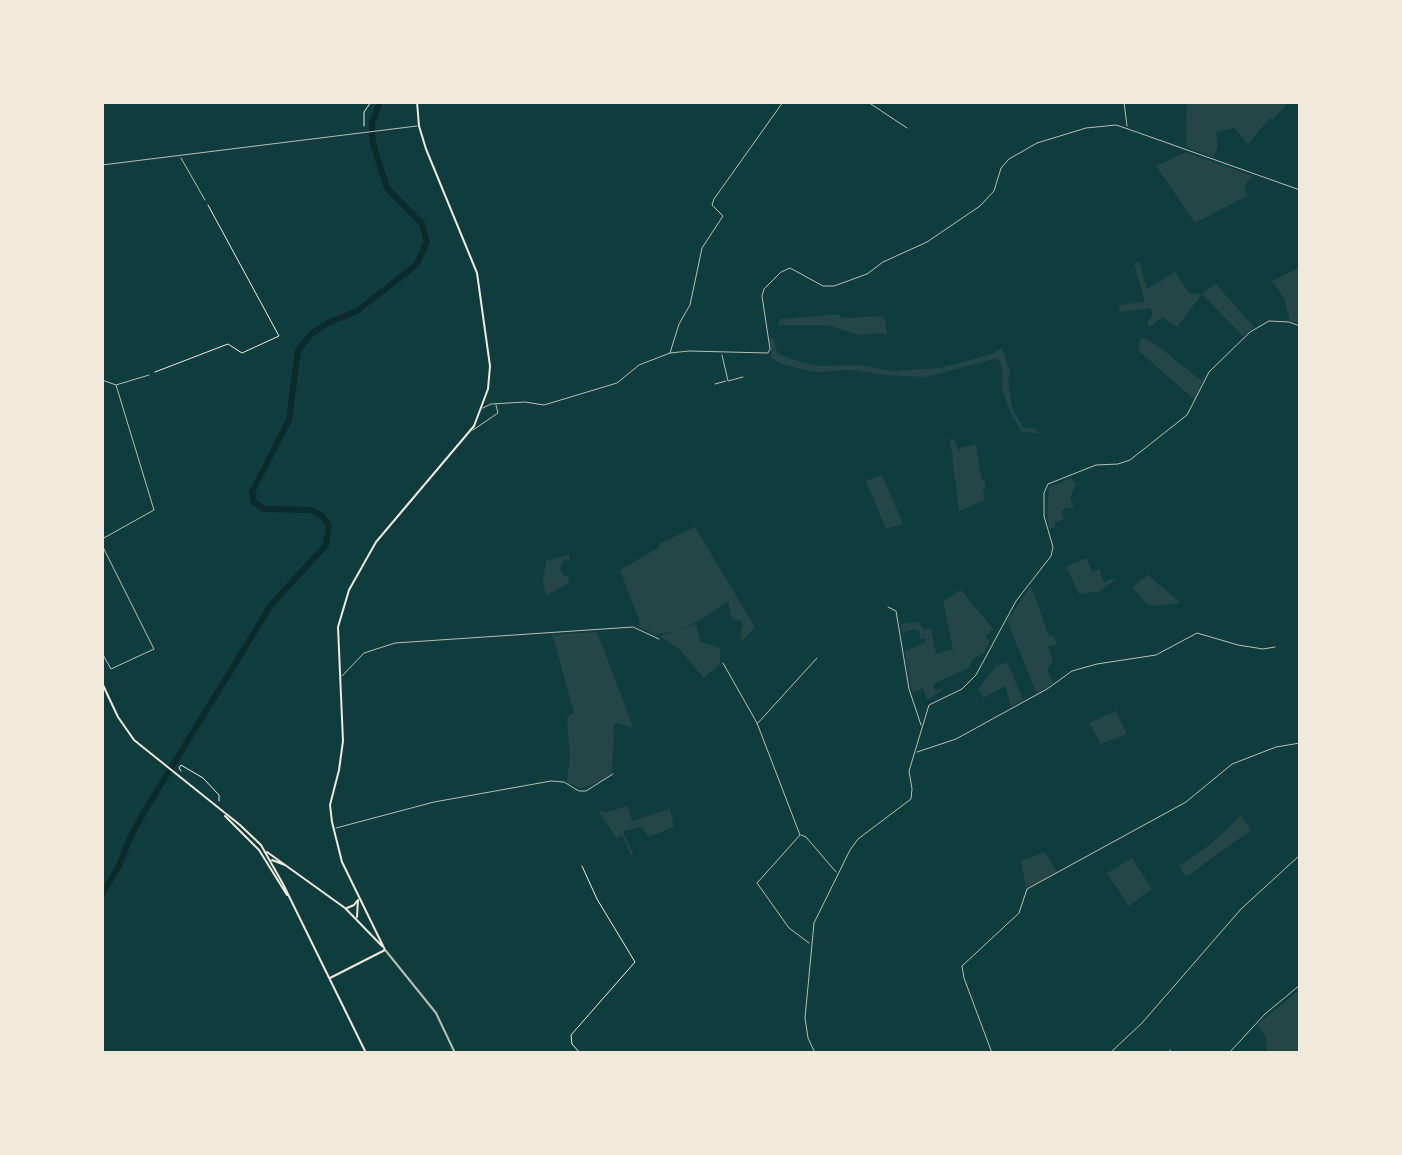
<!DOCTYPE html>
<style>
body{margin:0}
#map{position:relative;width:1402px;height:1155px;overflow:hidden;background:#0f3d3e;font-family:"Fira Sans",sans-serif}
canvas{display:block}
.frame{position:absolute;inset:0;border:104px solid #f1e9da;pointer-events:none}
</style>
<div id="map">
<canvas width="1402" height="1155"></canvas>
<div class="frame"></div>
</div>
<script>
const context = document.querySelector('canvas').getContext('2d');
context.lineJoin = 'round';
function fill(path, color) {
  context.fillStyle = color;
  context.fill(path, 'evenodd');
}
function toPath(rows) {
  const path = new Path2D();
  for (const r of rows) {
    path.moveTo(r[0], r[1]);
    for (let i = 2; i < r.length; i += 2) path.lineTo(r[i], r[i + 1]);
  }
  return path;
}
function trace(path, color, width, dash) {
  context.strokeStyle = color;
  context.lineWidth = width;
  context.lineCap = dash ? 'butt' : 'round';
  context.setLineDash(dash || []);
  context.stroke(path);
}
fill(toPath([
 [1187,102,1289,102,1273,119,1270,118,1248,144,1234,128,1216,132,1218,147,1213,157,1186,147],
 [1186,152,1252,176,1244,186,1247,196,1195,223,1156,166],
 [1139,262,1147,289,1175,272,1189,293,1202,294,1216,284,1254,327,1243,336,1202,294,1177,327,1163,317,1150,327,1147,323,1153,314,1150,308,1120,312,1119,305,1145,302,1134,263],
 [1300,267,1300,323,1290,321,1284,298,1272,281],
 [830,315,839,315,842,318,884,316,887,334,878,333,860,335,827,325,778,325,780,319],
 [1142,337,1159,347,1202,381,1195,400,1141,353,1138,347],
 [770,338,773,338,778,354,804,363,819,366,859,365,891,371,940,368,992,354,1002,348,1010,373,1008,381,1012,408,1023,427,1037,429,1037,433,1022,432,1010,412,1002,389,1003,373,998,358,926,377,883,375,854,370,814,372,784,365,771,358],
 [950,439,954,439,959,452,960,448,976,444,981,478,985,482,986,488,983,489,985,500,959,511],
 [882,475,903,524,886,529,866,481],
 [1071,478,1076,485,1070,497,1074,508,1065,508,1061,512,1064,519,1055,522,1055,527,1049,529,1047,513,1049,488],
 [695,527,755,627,742,641,740,634,743,626,741,621,732,619,728,601,701,620,678,630,656,635,638,626,640,622,620,570,660,547,659,544],
 [569,554,570,560,563,561,560,568,563,575,569,577,568,584,546,595,543,582,546,561],
 [1087,558,1092,572,1099,569,1104,582,1118,577,1100,591,1079,594,1066,566],
 [1148,575,1181,603,1149,606,1132,587],
 [1031,586,1049,636,1053,635,1057,644,1048,647,1053,662,1047,669,1053,683,1037,694,1007,621],
 [961,590,993,629,985,637,989,641,984,653,973,659,969,668,933,684,935,691,943,688,943,690,927,700,923,688,912,693,905,651,926,642,926,638,921,639,919,631,914,629,905,632,903,636,901,624,919,622,923,629,931,629,936,654,953,649,943,601],
 [696,624,701,642,720,648,720,664,704,678,680,650,660,636],
 [597,632,633,727,614,723,612,774,597,783,580,788,567,782,570,757,567,717,574,713,552,633,556,636,561,634],
 [1007,662,1023,700,1011,706,1005,686,983,698,978,689,998,664,999,666],
 [1116,711,1127,734,1101,744,1089,723],
 [627,806,632,821,670,809,674,827,648,837,643,827,623,831,633,854,631,855,622,835,617,839,598,810,608,812],
 [1241,815,1251,830,1186,877,1179,866,1212,843],
 [1045,852,1057,873,1026,888,1021,861],
 [1132,858,1152,889,1129,906,1107,873],
 [1300,989,1300,1053,1267,1053,1266,1037,1257,1025]
]), '#244646');
trace(toPath([
 [102,894,119,866,130,838,144,812,271,605,326,545,329,525,321,515,310,510,264,509,254,502,252,492,289,420,298,350,311,334,328,323,357,311,416,265,427,242,422,224,387,188,373,144,372,123,380,102]
]), '#0a2a2b', 6);
trace(toPath([
 [364,126,364,112,371,102],
 [155,372,228,344,242,353,279,336,208,205],
 [181,771,179,768,181,765,203,778,219,795,219,801],
 [580,1053,572,1044,571,1035,635,962,597,899,582,866]
]), '#f1e9da', 1);
trace(toPath([
 [868,102,907,128],
 [1124,102,1127,126],
 [181,158,205,200],
 [102,165,417,126],
 [670,353,689,351,768,353,770,349,762,296,764,289,781,272,790,268,823,286,834,286,867,274,883,262,927,242,980,206,994,191,1001,168,1009,159,1037,143,1086,128,1116,125,1128,129,1300,190],
 [722,355,728,381,743,377],
 [102,380,116,385,149,375],
 [715,384,726,381],
 [483,408,491,404,525,402,544,405,617,383,639,365,670,353,679,324,690,305,702,248,723,216,712,205,714,199,783,102],
 [473,430,498,413,496,405],
 [102,539,154,510,116,385],
 [102,545,154,649,111,669,102,653],
 [888,607,896,611,909,689,921,725],
 [723,663,757,723,800,835,757,883,789,928,809,943],
 [342,676,364,653,395,643,633,627,659,639],
 [757,724,817,658],
 [917,752,956,739,1047,689,1072,671,1097,664,1156,655,1197,633,1238,645,1263,649,1275,647],
 [336,828,434,802,551,781,564,782,579,791,586,791,613,774],
 [801,835,806,837,836,872],
 [1170,1050,1172,1053],
 [815,1053,808,1038,805,1018,814,923,850,850,858,839,911,799,912,789,909,771,929,705,962,689,976,675,1016,601,1051,556,1053,547,1044,516,1044,493,1048,484,1096,465,1118,464,1130,460,1187,415,1209,372,1250,332,1269,321,1289,322,1300,326],
 [992,1053,964,978,962,966,1019,913,1027,889,1186,802,1232,764,1276,747,1300,743],
 [1110,1053,1142,1023,1241,909,1300,855],
 [1229,1053,1265,1014,1300,985]
]), '#b8beb3', 1);
trace(toPath([
 [386,951,436,1013,455,1053]
]), '#b8beb3', 2);
trace(toPath([
 [102,683,118,717,134,740,240,825,261,845,283,884,366,1053],
 [225,816,259,850,287,895],
 [267,852,345,908,382,946],
 [272,860,285,865],
 [347,908,354,905,357,901],
 [357,917,358,900],
 [385,950,342,862,332,822,330,805,339,770,343,741,338,627,349,590,376,542,474,426,488,389,490,366,477,273,426,149,419,126,417,102],
 [330,978,385,950]
]), '#f1e9da', 2);
</script>
